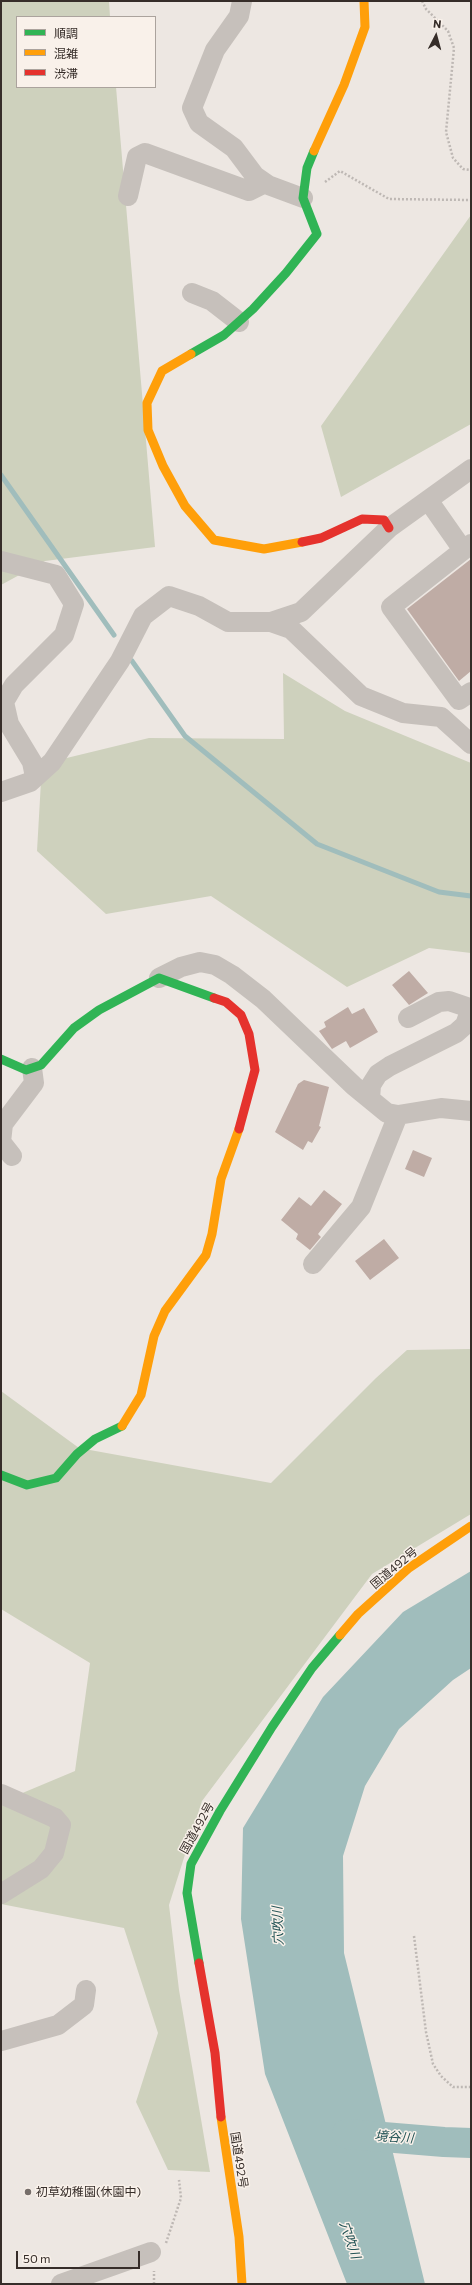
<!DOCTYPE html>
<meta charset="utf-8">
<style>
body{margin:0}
#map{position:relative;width:472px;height:2285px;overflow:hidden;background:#ede7e2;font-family:Commissioner,"Noto Sans JP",sans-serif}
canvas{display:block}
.frame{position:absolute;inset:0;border:2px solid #362d29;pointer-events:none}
.legend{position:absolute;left:16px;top:16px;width:140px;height:72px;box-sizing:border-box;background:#f9f1ea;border:1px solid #aba39d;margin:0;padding:5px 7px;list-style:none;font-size:12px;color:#362d29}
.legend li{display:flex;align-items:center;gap:8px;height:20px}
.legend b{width:20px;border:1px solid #aba39d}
.north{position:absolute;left:416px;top:16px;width:40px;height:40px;-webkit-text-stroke:3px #f9f1ea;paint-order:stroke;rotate:6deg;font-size:11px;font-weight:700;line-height:16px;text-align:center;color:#362d29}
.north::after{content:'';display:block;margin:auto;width:14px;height:18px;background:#362d29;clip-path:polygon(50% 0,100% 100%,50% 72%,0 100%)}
.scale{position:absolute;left:16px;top:2251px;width:124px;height:18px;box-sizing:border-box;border:2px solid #362d29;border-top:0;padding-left:5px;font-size:12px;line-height:14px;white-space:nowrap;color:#362d29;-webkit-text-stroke:3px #f9f1ea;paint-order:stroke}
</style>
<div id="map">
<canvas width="472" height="2285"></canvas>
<div class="frame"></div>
<ul class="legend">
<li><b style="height:5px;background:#30b455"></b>順調</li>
<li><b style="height:5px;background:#ff9f0a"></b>混雑</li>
<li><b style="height:5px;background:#e5322d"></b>渋滞</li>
</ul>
<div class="north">N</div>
<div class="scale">50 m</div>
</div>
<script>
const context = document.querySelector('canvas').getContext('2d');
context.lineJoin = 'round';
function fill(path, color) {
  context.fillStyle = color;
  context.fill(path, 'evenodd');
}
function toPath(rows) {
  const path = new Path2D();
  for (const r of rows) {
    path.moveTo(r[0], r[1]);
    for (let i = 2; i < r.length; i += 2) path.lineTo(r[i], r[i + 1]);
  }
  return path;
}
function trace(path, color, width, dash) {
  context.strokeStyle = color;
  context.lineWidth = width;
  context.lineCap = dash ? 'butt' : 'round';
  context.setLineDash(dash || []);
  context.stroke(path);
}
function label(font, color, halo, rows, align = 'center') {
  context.font = font + ' Commissioner,"Noto Sans JP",sans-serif';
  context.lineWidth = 3;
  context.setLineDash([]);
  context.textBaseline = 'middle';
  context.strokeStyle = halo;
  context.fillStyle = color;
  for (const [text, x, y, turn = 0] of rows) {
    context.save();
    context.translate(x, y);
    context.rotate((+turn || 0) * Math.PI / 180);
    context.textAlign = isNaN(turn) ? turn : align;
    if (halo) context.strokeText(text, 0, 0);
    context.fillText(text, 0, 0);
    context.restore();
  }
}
fill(toPath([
 [1,1,109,1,110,17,17,17,17,87,116,87,155,547,45,561,1,585],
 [471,215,471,424,341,497,321,426],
 [283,673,345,711,471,763,471,953,429,948,347,987,211,896,106,914,37,851,42,764,149,738,284,739],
 [471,1349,471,1514,372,1574,202,1801,169,1905,179,1990,210,2172,168,2170,136,2102,158,2033,124,1928,1,1904,1,1802,75,1771,90,1663,1,1609,1,1391,79,1448,271,1483,376,1378,407,1350]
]), '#ced1bd');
fill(toPath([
 [471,1571,471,1668,453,1680,399,1729,365,1786,343,1856,344,1953,425,2284,347,2284,265,2074,241,1919,243,1828,323,1697,403,1612]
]), '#a0bdbc');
trace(toPath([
 [1,475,114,635],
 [132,661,185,736,317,844,439,892,471,896]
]), '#a0bdbc', 5);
trace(toPath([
 [347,2134,444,2142,471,2143]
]), '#a0bdbc', 30);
fill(toPath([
 [471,559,471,671,459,681,407,609],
 [409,971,428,993,409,1005,392,985],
 [348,1007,352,1014,364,1008,378,1032,350,1048,346,1041,332,1049,319,1031,326,1027,324,1022],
 [304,1080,329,1087,319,1126,321,1127,312,1143,308,1141,303,1150,275,1132,298,1084],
 [413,1150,432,1158,424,1177,405,1169],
 [324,1190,342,1204,318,1234,321,1237,310,1250,296,1239,298,1234,281,1220,299,1197,311,1206],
 [384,1239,399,1258,370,1280,355,1261]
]), '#bfaca5');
trace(toPath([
 [422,1,426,9,448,31,454,48,446,132,453,158,463,169,471,170],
 [325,182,340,171,389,199,471,200],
 [414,1936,426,2032,433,2064,441,2076,453,2087,471,2087],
 [166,2243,181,2198,179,2180],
 [154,2284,154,2271]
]), '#beb8b4', 2.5, [2, 2]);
trace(toPath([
 [242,1,239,16,215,50,192,108,199,123,234,148,255,176,268,185,303,198],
 [128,196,137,157,145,153,249,191,265,183],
 [192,293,212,301,239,322],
 [428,500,463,550],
 [471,544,391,607,459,700,471,692],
 [1,561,56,575,74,604,64,635,14,685,4,702,9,724,32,762,35,777],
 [271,622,291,629,361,696,403,713,441,717,471,744],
 [1,792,30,782,52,762,120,661,143,616,169,596,199,606,228,622,271,622,301,612,389,528,471,469],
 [159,978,181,967,200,962,215,965,232,975,263,999,354,1086,387,1113,398,1115,441,1108,471,1111],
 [408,1018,439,1002,449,1001,470,1008],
 [370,1099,371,1085,378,1074,390,1066,456,1033,465,1025,471,1008],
 [12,1156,1,1142,3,1124,34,1083,32,1068],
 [313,1264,361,1207,398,1115],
 [1,1794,55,1818,61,1825,54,1853,41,1869,1,1894],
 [1,2041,58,2025,84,2005,86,1990],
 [61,2284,151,2252]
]), '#c6c0bb', 20);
trace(toPath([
 [191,354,224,335,253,309,286,273,317,234,303,198,307,168,314,151],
 [1,1059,26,1070,41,1065,74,1028,99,1010,159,978,214,998],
 [1,1475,27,1485,56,1478,77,1454,95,1439,122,1426],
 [199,1963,187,1893,191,1864,220,1811,272,1727,312,1668,340,1635]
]), '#30b455', 9);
trace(toPath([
 [314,151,344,85,365,27,364,1],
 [191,354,162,371,147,403,148,430,163,466,185,506,214,540,264,549,302,542],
 [122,1426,141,1395,154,1336,165,1311,206,1255,212,1234,221,1179,239,1129],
 [340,1635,358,1614,409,1568,471,1526],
 [221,2117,239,2237,242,2284]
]), '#ff9f0a', 9);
trace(toPath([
 [302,542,321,538,362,519,384,520,389,528],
 [214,998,226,1002,241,1015,249,1034,255,1070,239,1129],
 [199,1963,215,2053,221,2117]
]), '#e5322d', 9);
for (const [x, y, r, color] of [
 [28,2192,4,"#766e6a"]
]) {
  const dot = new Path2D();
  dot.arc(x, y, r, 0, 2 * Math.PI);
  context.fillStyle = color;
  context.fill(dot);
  trace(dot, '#f9f1ea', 1.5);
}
label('12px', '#362d29', '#f9f1ea', [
 ["国道492号",394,1568,-40],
 ["国道492号",197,1828,-61],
 ["国道492号",239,2160,81]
]);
label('12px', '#362d29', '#f9f1ea', [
 ["初草幼稚園(休園中)",36,2192]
], 'left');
label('italic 13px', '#225355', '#f9f1ea', [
 ["穴吹川",278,1926,-92],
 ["境谷川",394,2137,4],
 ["穴吹川",350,2240,71]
]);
</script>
